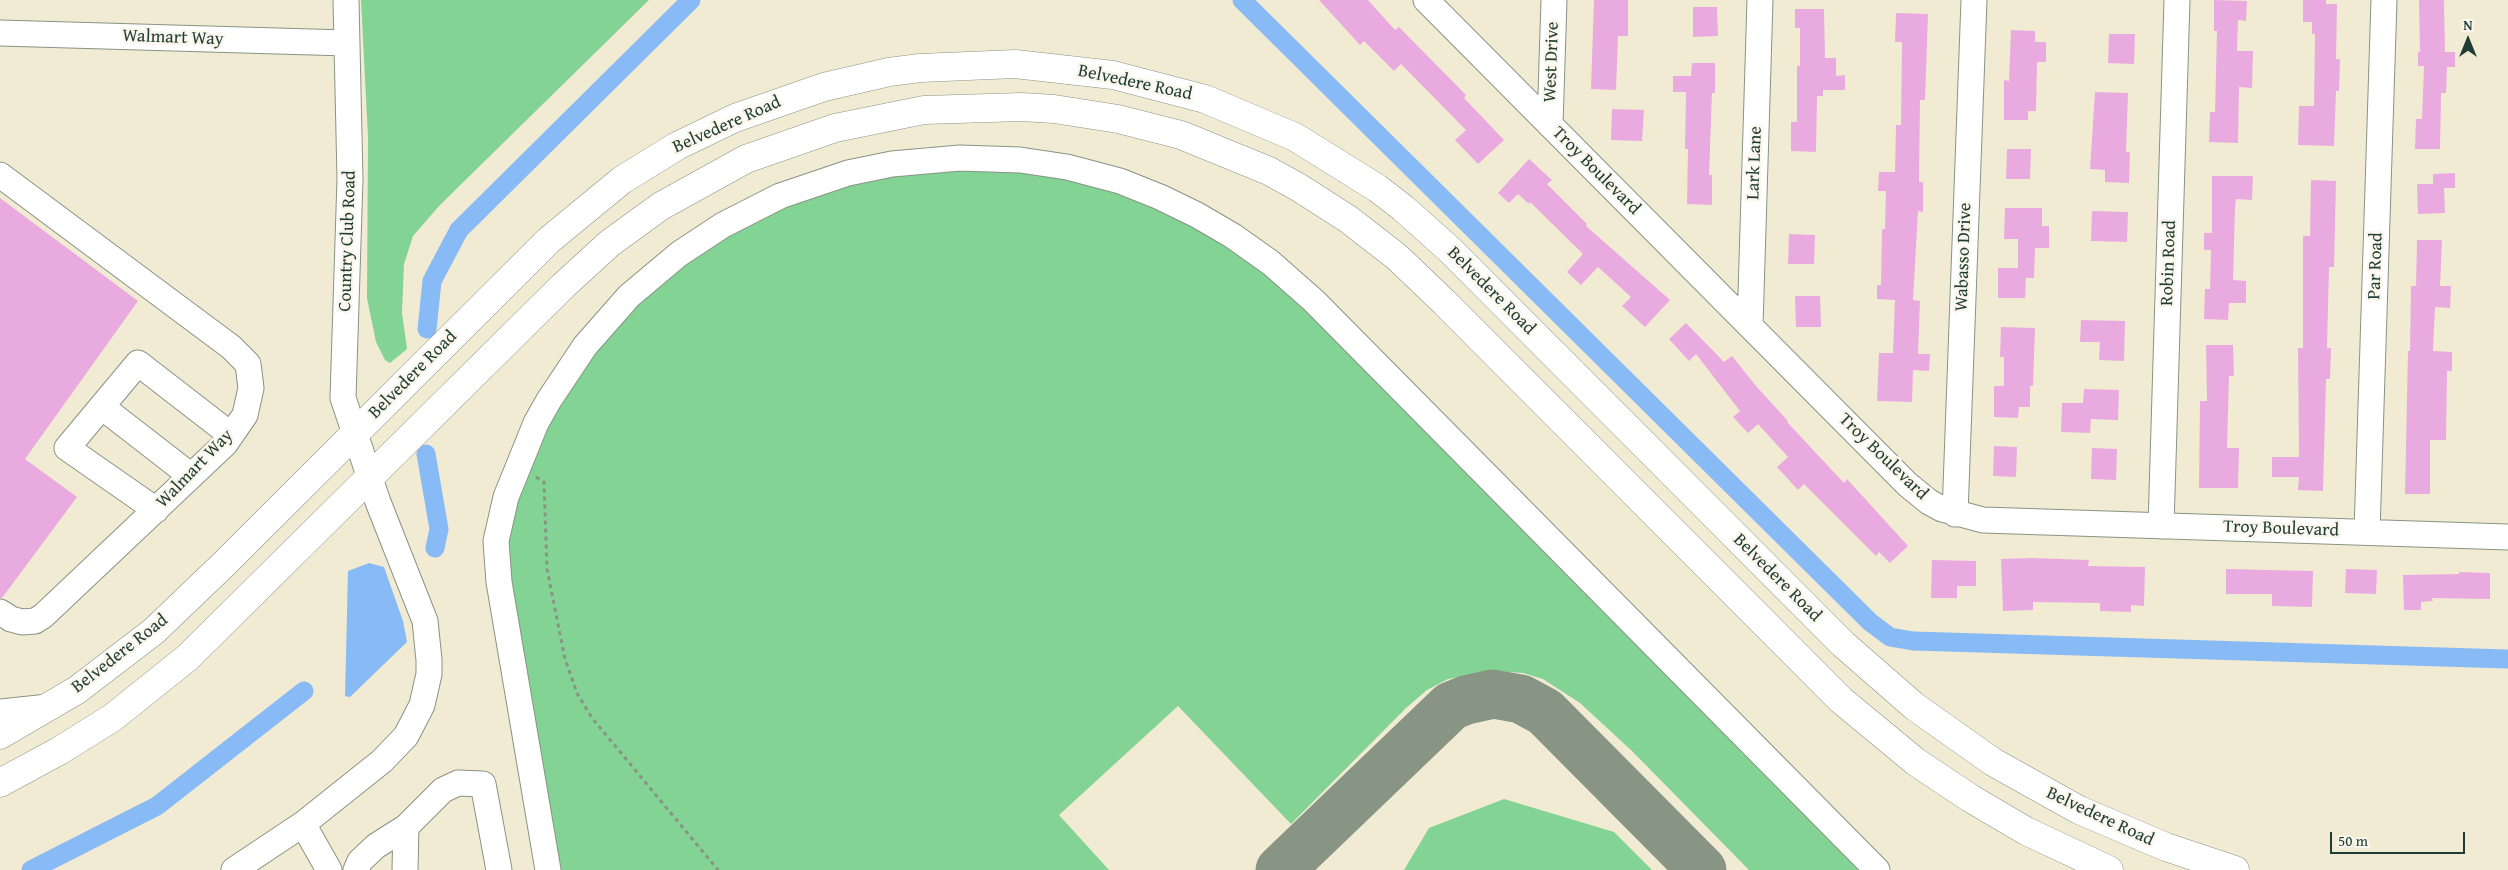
<!DOCTYPE html>
<style>
body{margin:0}
#map{position:relative;width:2508px;height:870px;overflow:hidden;background:#f2ebd3;font-family:"Gentium Book Plus",serif}
canvas{display:block}
.north{position:absolute;left:2443px;top:15px;width:50px;height:50px;-webkit-text-stroke:4px #fbf7ec;paint-order:stroke;rotate:0deg;font-size:14px;font-weight:700;line-height:20px;text-align:center;color:#1f3d34}
.north::after{content:'';display:block;margin:auto;width:18px;height:22px;background:#1f3d34;clip-path:polygon(50% 0,100% 100%,50% 72%,0 100%)}
.scale{position:absolute;left:2330px;top:832px;width:135px;height:22px;box-sizing:border-box;border:2px solid #1f3d34;border-top:0;padding-left:6px;font-size:15px;line-height:18px;white-space:nowrap;color:#1f3d34;-webkit-text-stroke:4px #fbf7ec;paint-order:stroke}
</style>
<div id="map">
<canvas width="2508" height="870"></canvas>
<div class="north">N</div>
<div class="scale">50 m</div>
</div>
<script>
const context = document.querySelector('canvas').getContext('2d');
context.lineJoin = 'round';
function fill(path, color) {
  context.fillStyle = color;
  context.fill(path, 'evenodd');
}
function toPath(rows) {
  const path = new Path2D();
  for (const r of rows) {
    path.moveTo(r[0], r[1]);
    for (let i = 2; i < r.length; i += 2) path.lineTo(r[i], r[i + 1]);
  }
  return path;
}
function trace(path, color, width, dash) {
  context.strokeStyle = color;
  context.lineWidth = width;
  context.lineCap = dash ? 'butt' : 'round';
  context.setLineDash(dash || []);
  context.stroke(path);
}
function label(font, color, halo, rows, align = 'center') {
  context.font = font + ' "Gentium Book Plus",serif';
  context.lineWidth = 5;
  context.setLineDash([]);
  context.textBaseline = 'middle';
  context.strokeStyle = halo;
  context.fillStyle = color;
  for (const [text, x, y, turn = 0] of rows) {
    context.save();
    context.translate(x, y);
    context.rotate((+turn || 0) * Math.PI / 180);
    context.textAlign = isNaN(turn) ? turn : align;
    if (halo) context.strokeText(text, 0, 0);
    context.fillText(text, 0, 0);
    context.restore();
  }
}
fill(toPath([
 [361,0,649,0,440,205,413,236,404,264,402,313,407,349,390,363,385,360,376,342,367,298,368,137],
 [1001,170,1069,178,1117,191,1162,209,1203,231,1250,262,1295,299,1864,870,1749,870,1632,751,1580,703,1543,679,1523,673,1494,671,1448,679,1427,690,1406,708,1291,824,1178,706,1059,815,1109,870,559,870,507,568,506,539,511,519,544,432,584,363,652,289,716,240,817,191,915,171],
 [1504,799,1614,832,1652,870,1404,870,1429,828]
]), '#83d394');
fill(toPath([
 [369,563,384,567,403,621,407,642,350,697,345,696,348,571]
]), '#88baf5');
trace(toPath([
 [1242,0,1870,622,1890,637,1913,641,2508,659],
 [427,329,432,281,459,230,691,0],
 [426,454,439,529,435,548],
 [31,870,157,806,304,691]
]), '#88baf5', 19);
trace(toPath([
 [1280,870,1451,706,1466,700,1493,694,1521,699,1545,712,1702,870]
]), '#889484', 49);
fill(toPath([
 [1319,0,1368,0,1395,30,1399,27,1466,95,1464,98,1504,140,1478,164,1455,140,1466,130,1401,64,1394,71,1364,41,1360,45],
 [1594,0,1628,0,1628,36,1618,36,1616,90,1591,89],
 [2214,0,2247,1,2246,21,2238,20,2237,51,2253,51,2252,88,2239,87,2238,143,2209,142,2210,112,2215,112,2217,31,2214,31],
 [2303,0,2326,0,2326,4,2337,4,2336,59,2340,59,2339,91,2336,91,2334,146,2298,145,2299,106,2314,106,2315,34,2312,34,2312,22,2303,22],
 [2419,0,2444,0,2445,52,2455,52,2455,67,2447,67,2446,93,2441,93,2440,149,2415,149,2416,119,2422,119,2424,66,2418,66,2418,52,2420,52],
 [1693,7,1717,7,1718,36,1693,37],
 [1795,9,1824,9,1825,58,1836,58,1836,76,1845,75,1845,90,1823,90,1823,96,1817,96,1816,152,1791,151,1791,122,1797,122,1797,66,1800,66,1800,28,1795,28],
 [1896,13,1928,14,1925,100,1920,100,1919,182,1923,182,1923,212,1918,211,1913,300,1920,301,1918,354,1930,354,1929,371,1913,370,1912,402,1877,401,1879,353,1893,353,1895,300,1877,299,1877,285,1881,285,1882,229,1885,229,1886,191,1878,191,1879,172,1895,172,1896,125,1901,125,1902,42,1895,42],
 [2011,30,2035,31,2035,42,2046,42,2046,62,2037,62,2036,111,2028,111,2028,120,2004,120,2004,80,2009,81],
 [2109,34,2135,34,2134,64,2108,63],
 [1692,63,1715,63,1715,93,1712,93,1709,175,1712,175,1712,205,1687,204,1688,149,1685,149,1686,92,1673,92,1673,76,1691,76],
 [2095,92,2128,93,2126,152,2130,152,2129,183,2105,182,2105,170,2090,169],
 [1612,109,1644,110,1642,141,1611,140],
 [2007,149,2031,149,2030,179,2006,179],
 [1529,159,1552,180,1547,184,1587,224,1586,226,1670,300,1645,327,1622,306,1631,297,1598,267,1581,285,1567,272,1583,254,1530,202,1529,204,1518,194,1509,203,1498,193],
 [2455,173,2455,188,2444,188,2445,213,2418,214,2417,184,2433,184,2433,174],
 [2212,176,2253,176,2252,200,2236,199,2235,208,2233,280,2246,281,2246,303,2229,303,2228,320,2204,319,2205,289,2210,289,2211,250,2204,250,2204,233,2212,233],
 [2311,180,2336,181,2334,267,2329,267,2327,348,2331,348,2330,379,2326,379,2323,491,2298,490,2299,477,2272,477,2272,457,2299,457,2298,348,2303,348,2303,236,2310,236],
 [0,198,138,301,25,459,77,497,2,598,0,598],
 [2005,208,2042,208,2042,226,2049,226,2049,248,2035,248,2034,278,2026,278,2025,298,1998,298,1998,268,2018,268,2018,239,2004,239],
 [2092,211,2128,212,2127,242,2091,241],
 [1789,234,1815,235,1814,264,1788,264],
 [2417,240,2442,240,2440,286,2451,286,2450,308,2435,307,2433,351,2452,352,2452,371,2447,371,2446,440,2430,440,2430,494,2405,494,2408,351,2410,351,2411,286,2416,286],
 [1795,296,1820,296,1821,327,1796,327],
 [2081,320,2125,321,2124,361,2099,360,2100,342,2080,342],
 [1686,323,1724,362,1732,356,1756,386,1788,421,1787,422,1844,483,1847,479,1908,546,1890,563,1879,552,1876,556,1804,484,1798,490,1777,467,1788,457,1758,424,1748,433,1733,417,1740,411,1696,354,1689,361,1669,339],
 [2001,327,2035,328,2033,386,2030,386,2030,407,2019,407,2018,418,1994,417,1994,386,2004,386,2004,357,2000,357],
 [2206,345,2233,345,2234,376,2229,376,2227,448,2239,448,2238,488,2199,488,2200,401,2207,401],
 [2084,389,2119,390,2118,420,2091,419,2090,433,2061,432,2062,403,2083,403],
 [1994,446,2017,447,2016,477,1993,476],
 [2092,448,2117,449,2116,480,2091,479],
 [2032,558,2089,560,2088,566,2145,567,2144,606,2131,605,2131,612,2100,611,2100,603,2033,602,2033,610,2003,611,2001,559],
 [1932,560,1976,561,1976,586,1957,586,1957,598,1931,598],
 [2226,569,2313,571,2312,607,2272,606,2272,594,2226,594],
 [2346,569,2377,570,2376,594,2345,593],
 [2459,572,2490,573,2490,599,2432,598,2433,601,2421,602,2421,610,2404,610,2403,575,2459,574]
]), '#e9abdf');
const minor = toPath([
 [1426,0,1907,484,1929,502,1942,509,1983,520,2508,537],
 [0,33,347,43],
 [1550,125,1554,0],
 [0,175,231,347,248,364,251,388,245,415,225,444,43,616,35,621,22,622,11,619,0,612],
 [1750,326,1760,0],
 [102,407,191,476],
 [156,510,67,448,138,363,231,435],
 [1955,514,1974,0],
 [2161,526,2177,0],
 [2367,532,2384,0],
 [0,712,48,707],
 [234,870,303,824],
 [329,870,303,824,382,761,406,736,422,705,429,674,429,660,425,621,378,502,343,398,350,179,346,0],
 [356,870,360,861,376,846,406,827,443,790,458,783,483,784,499,870],
 [405,870,406,827],
 [548,870,499,582,496,541,506,497,536,423,549,400,585,346,629,296,679,254,723,225,780,196,848,173,892,164,960,158,1020,160,1067,167,1120,181,1160,197,1197,215,1233,236,1271,263,1314,301,1877,870]
]);
const major = toPath([
 [0,735,77,690,154,631,225,563,549,240,622,180,677,146,735,118,824,87,889,72,920,68,1015,64,1113,75,1205,99,1295,137,1377,188,1403,208,1450,250,1843,644,1914,706,1993,762,2079,810,2166,847,2235,870],
 [0,783,59,751,112,718,187,658,563,286,610,243,661,206,746,159,835,128,924,110,1022,107,1054,109,1118,119,1181,135,1269,171,1298,187,1348,219,1397,257,1445,303,1841,700,1916,762,1970,798,2026,831,2109,870]
]);
trace(minor, '#889484', 27);
trace(major, '#889484', 29);
trace(toPath([
 [536,477,544,482,547,569,565,659,577,693,592,718,718,870]
]), '#889484', 3, [4, 4]);
trace(minor, '#fff', 25);
trace(major, '#fff', 28);
label('18px', '#1f3d34', '#fbf7ec', [
 ["Walmart Way",173,38,2],
 ["West Drive",1552,62,-88],
 ["Belvedere Road",1135,83,12],
 ["Belvedere Road",727,125,-24],
 ["Lark Lane",1755,163,-88],
 ["Troy Boulevard",1596,171,45],
 ["Country Club Road",348,241,-88],
 ["Wabasso Drive",1964,257,-88],
 ["Robin Road",2169,263,-88],
 ["Par Road",2376,266,-88],
 ["Belvedere Road",1491,291,45],
 ["Belvedere Road",413,375,-45],
 ["Troy Boulevard",1883,457,44],
 ["Walmart Way",195,469,-46],
 ["Troy Boulevard",2281,529,2],
 ["Belvedere Road",1777,578,45],
 ["Belvedere Road",120,654,-38],
 ["Belvedere Road",2100,817,25]
]);
</script>
